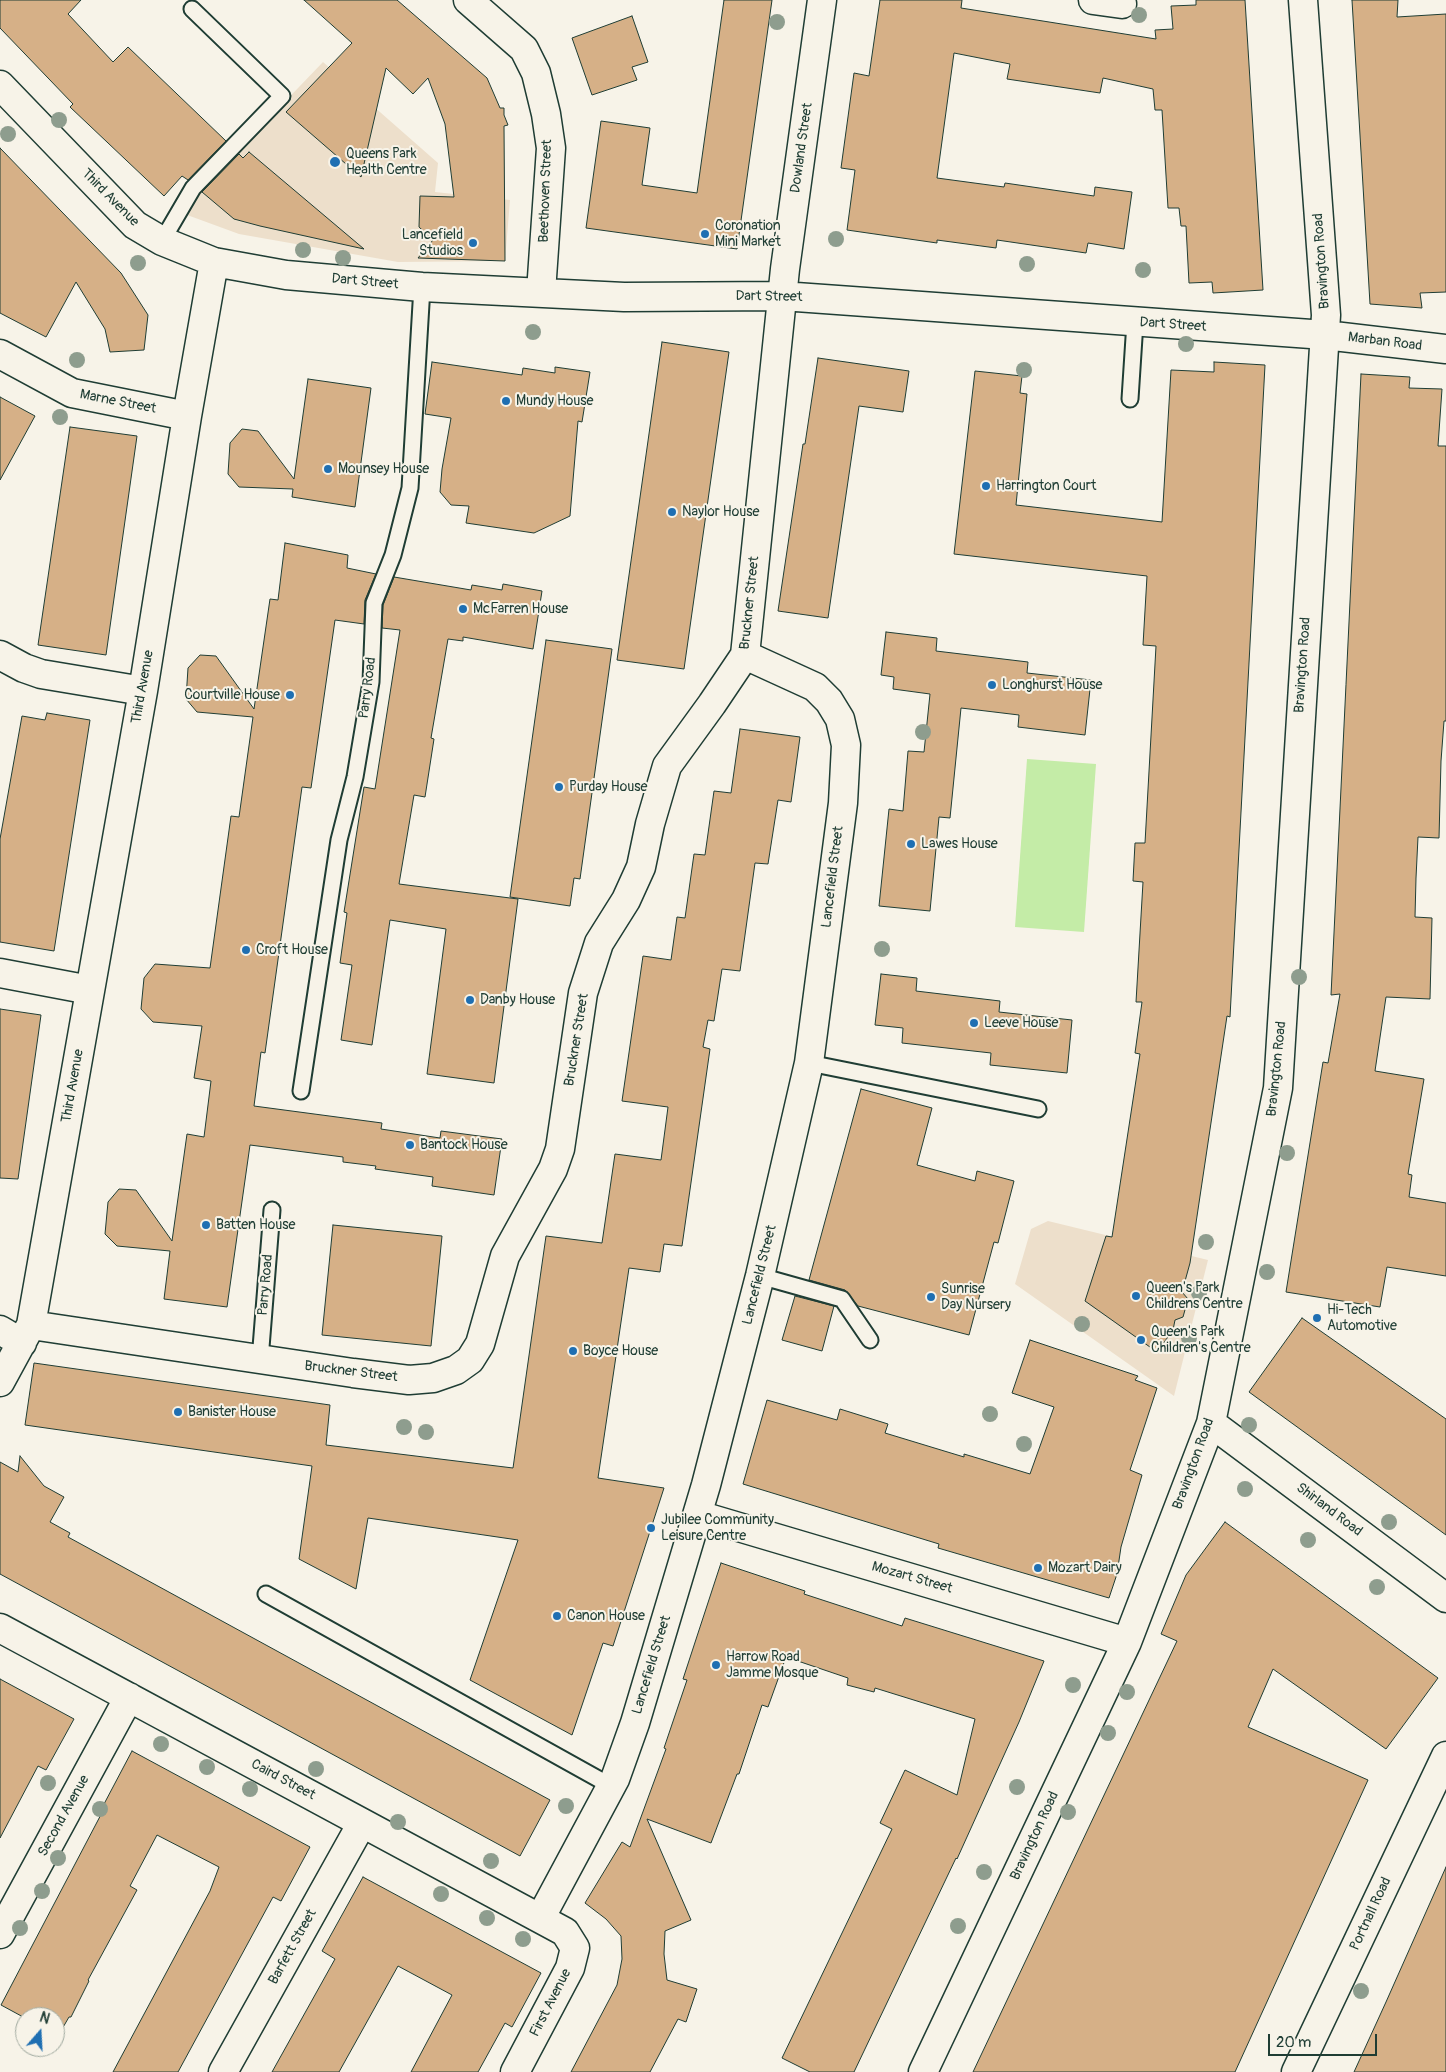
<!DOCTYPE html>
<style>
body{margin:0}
#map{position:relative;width:1446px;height:2072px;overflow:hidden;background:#f7f3e8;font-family:Pangolin,sans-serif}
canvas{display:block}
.north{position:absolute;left:15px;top:2007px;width:50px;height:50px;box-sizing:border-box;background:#f7f3e8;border:1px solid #a1aaa0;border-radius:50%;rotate:19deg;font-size:14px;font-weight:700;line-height:20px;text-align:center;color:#1f3d34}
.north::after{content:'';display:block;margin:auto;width:18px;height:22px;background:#1f6fb2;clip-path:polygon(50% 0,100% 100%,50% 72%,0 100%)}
.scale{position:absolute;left:1268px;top:2034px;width:109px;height:22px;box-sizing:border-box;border:2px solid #1f3d34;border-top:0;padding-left:6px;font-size:15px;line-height:18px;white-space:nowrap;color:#1f3d34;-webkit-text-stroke:4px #f7f3e8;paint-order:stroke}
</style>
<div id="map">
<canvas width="1446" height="2072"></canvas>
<div class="north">N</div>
<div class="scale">20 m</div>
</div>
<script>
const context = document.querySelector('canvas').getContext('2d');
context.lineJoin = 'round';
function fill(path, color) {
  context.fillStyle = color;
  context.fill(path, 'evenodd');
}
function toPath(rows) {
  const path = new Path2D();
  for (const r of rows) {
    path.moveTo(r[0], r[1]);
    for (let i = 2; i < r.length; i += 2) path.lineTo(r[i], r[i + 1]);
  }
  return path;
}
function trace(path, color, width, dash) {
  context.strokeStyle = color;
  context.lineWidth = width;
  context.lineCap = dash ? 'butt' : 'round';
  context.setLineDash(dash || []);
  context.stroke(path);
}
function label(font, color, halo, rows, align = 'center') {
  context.font = font + ' Pangolin,sans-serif';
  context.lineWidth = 4;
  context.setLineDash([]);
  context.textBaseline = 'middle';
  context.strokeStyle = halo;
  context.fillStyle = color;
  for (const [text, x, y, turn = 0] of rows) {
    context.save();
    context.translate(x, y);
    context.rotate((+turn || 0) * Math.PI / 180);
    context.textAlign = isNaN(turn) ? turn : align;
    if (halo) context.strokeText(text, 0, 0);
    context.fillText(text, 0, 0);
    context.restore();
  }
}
fill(toPath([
 [323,62,438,163,435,192,510,200,505,261,398,262,239,234,179,212],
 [1048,1221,1208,1260,1174,1396,1015,1284,1031,1229]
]), '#eddfcb');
fill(toPath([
 [1027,759,1096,764,1084,932,1015,927]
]), '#c4eca7');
const building = toPath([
 [0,0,81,0,68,14,113,62,128,47,226,141,188,180,182,176,164,196,70,107,73,104,0,28,0,0],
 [304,0,397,0,487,78,500,108,504,108,504,115,508,125,504,126,505,261,418,258,433,240,419,227,420,196,454,197,445,124,428,78,413,94,386,68,361,177,286,112,352,43,304,0],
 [724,0,772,0,737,249,586,228,601,121,650,128,642,185,697,193,724,0],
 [880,0,962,0,961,8,1156,39,1155,30,1173,29,1171,6,1196,5,1196,0,1245,0,1263,290,1213,293,1212,282,1189,283,1186,226,1181,226,1179,208,1168,208,1162,110,1155,110,1153,89,1103,78,1100,93,1007,79,1010,64,954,53,937,178,1004,187,1005,183,1094,196,1095,187,1132,192,1124,249,1088,243,1086,253,997,240,996,248,937,240,937,243,847,230,855,170,841,168,854,73,869,76,880,0],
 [1352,0,1398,0,1397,17,1446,14,1446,292,1420,293,1422,308,1370,304,1352,0],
 [632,16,648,62,632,67,637,80,592,95,572,38,632,16],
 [0,148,121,273,148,315,144,350,110,352,105,329,76,282,46,337,0,313,0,148],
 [249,152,364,249,260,226,234,219,202,192,239,154,243,158,249,152],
 [662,342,729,352,684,669,617,660,662,342],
 [818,358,909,371,903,412,859,406,828,618,778,611,803,444,805,444,818,358],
 [432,362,522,375,523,368,555,373,555,367,590,372,582,422,578,421,570,516,534,533,466,523,469,506,451,505,440,492,442,469,451,418,425,414,432,362],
 [1214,362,1265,365,1230,1017,1227,1016,1190,1263,1182,1292,1188,1299,1183,1317,1175,1320,1173,1330,1157,1352,1085,1301,1106,1236,1112,1237,1140,1054,1135,1053,1142,1002,1136,1002,1143,882,1133,881,1135,843,1145,843,1156,646,1143,645,1147,576,954,554,975,371,1022,376,1020,393,1027,394,1016,505,1162,522,1171,370,1214,372,1214,362],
 [1361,374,1410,377,1409,388,1442,389,1438,446,1446,446,1446,721,1444,721,1441,761,1439,838,1418,837,1416,878,1415,917,1432,918,1430,999,1386,997,1375,1071,1424,1079,1408,1174,1412,1175,1409,1197,1446,1203,1446,1276,1387,1267,1380,1307,1286,1292,1323,1062,1328,1063,1340,994,1331,995,1361,374],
 [308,379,371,388,355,507,292,497,293,489,239,487,228,474,230,443,242,429,258,431,294,479,308,379],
 [0,397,35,416,0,480,0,397],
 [70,427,137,436,106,655,38,645,70,427],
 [285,543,348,555,347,568,376,574,365,600,364,624,335,620,311,788,302,787,265,1053,261,1052,254,1106,382,1123,381,1129,440,1138,441,1131,502,1139,494,1195,432,1186,433,1177,375,1169,376,1166,343,1162,343,1157,250,1145,227,1307,164,1299,170,1251,117,1246,105,1234,108,1202,119,1189,136,1190,172,1241,187,1134,204,1137,211,1081,194,1078,202,1026,153,1022,141,1009,144,978,155,964,210,968,231,816,239,817,253,717,197,712,186,699,188,668,200,655,216,656,254,709,270,599,278,600,285,543],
 [394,577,471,590,472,585,502,590,503,584,542,591,533,649,463,637,463,641,448,639,431,738,434,739,425,797,414,795,399,884,518,899,494,1083,427,1074,446,929,390,920,372,1045,341,1040,352,965,340,963,347,913,344,912,364,787,375,789,400,630,382,628,383,605,394,577],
 [886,632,937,638,936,651,1028,662,1027,673,1091,680,1085,735,1018,727,1019,715,961,708,950,818,939,817,930,911,879,906,889,809,903,811,908,751,924,752,930,694,893,689,894,677,881,675,886,632],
 [546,640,612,649,580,879,574,878,570,906,510,897,546,640],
 [47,713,90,720,54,951,0,942,0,839,22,716,45,720,47,713],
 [740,729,800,737,791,802,778,800,768,864,755,863,740,971,722,969,714,1021,708,1020,703,1047,710,1049,682,1246,664,1244,660,1272,629,1268,598,1478,664,1488,613,1646,603,1643,572,1735,470,1680,518,1540,368,1518,356,1589,299,1559,312,1466,25,1425,34,1363,330,1405,326,1445,513,1468,546,1236,602,1243,615,1154,661,1160,668,1107,622,1101,643,956,671,960,677,917,685,918,694,854,705,855,714,791,731,793,740,729],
 [881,974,917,978,916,991,1000,1001,999,1012,1072,1020,1067,1073,990,1065,991,1053,902,1043,903,1028,875,1025,881,974],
 [0,1009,41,1015,18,1179,0,1178,0,1009],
 [861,1089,932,1108,917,1165,975,1181,977,1171,1014,1181,998,1243,994,1242,969,1335,858,1306,845,1290,809,1280,861,1089],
 [333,1225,442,1236,431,1346,322,1335,333,1225],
 [795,1296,834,1306,822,1351,782,1340,795,1296],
 [1302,1318,1446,1419,1446,1535,1249,1392,1302,1318],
 [1030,1340,1138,1376,1135,1380,1157,1388,1130,1470,1142,1475,1121,1547,1117,1574,1109,1598,938,1548,939,1544,743,1484,767,1400,837,1420,840,1409,888,1424,885,1433,964,1457,964,1454,1030,1474,1054,1407,1012,1393,1030,1340],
 [20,1456,44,1486,64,1497,50,1522,70,1533,68,1537,550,1800,520,1856,0,1574,0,1462,18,1472,20,1456],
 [1225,1522,1438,1678,1386,1749,1273,1669,1248,1727,1368,1780,1235,2072,973,2072,1177,1641,1161,1634,1186,1575,1225,1522],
 [721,1563,805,1591,804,1594,902,1626,905,1618,1044,1661,1019,1722,957,1859,956,1858,854,2072,810,2072,782,2058,892,1829,880,1823,905,1770,957,1795,975,1719,875,1688,874,1692,847,1685,848,1678,786,1657,768,1707,762,1705,739,1774,737,1774,711,1843,647,1819,691,1920,665,1931,664,1954,667,1980,697,1989,686,2022,678,2019,650,2072,571,2072,617,1985,622,1959,621,1936,606,1919,585,1903,622,1842,630,1847,666,1749,664,1748,687,1680,683,1679,721,1563],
 [0,1679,74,1719,46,1770,38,1766,0,1838,0,1679],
 [132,1751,310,1847,281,1901,273,1897,178,2072,113,2072,210,1891,219,1867,157,1835,130,1886,137,1890,88,1980,89,1981,71,2017,69,2017,58,2036,55,2034,55,2017,25,2018,1,2005,106,1805,104,1804,132,1751],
 [1446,1867,1446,2072,1354,2072,1386,2002,1446,1867],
 [363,1877,541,1973,512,2027,505,2023,478,2072,411,2072,452,1995,398,1966,339,2072,272,2072,335,1959,322,1951,363,1877]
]);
fill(building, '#d6b087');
trace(building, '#1f3d34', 1);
const lane = toPath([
 [162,241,193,188,282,96,192,9],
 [1130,399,1135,322],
 [809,1063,1038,1109],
 [301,1091,339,840,355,777,371,682,374,603,393,555,410,488,422,287],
 [760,1276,842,1299,870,1340],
 [260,1360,272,1210],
 [266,1594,611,1786]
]);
const street = toPath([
 [468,0,524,49,536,73,546,114,551,148,541,292],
 [1093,0,1122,4],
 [0,85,135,225,162,241,214,262,187,416,143,691,31,1325,0,1382],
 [214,262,286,275,422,287,624,297,782,296,1325,335,1446,349],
 [0,354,72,393,187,416],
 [0,655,24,668,41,674,143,691],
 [0,973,90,990],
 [31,1325,353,1373,409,1380,433,1378,456,1370,470,1360,480,1344,505,1256,553,1169,560,1149,583,993,599,943,626,900,641,867,650,824,667,766,712,704,745,655,785,269,822,0],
 [0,1330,22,1343],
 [1211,1423,1446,1598],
 [698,1515,1127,1642],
 [0,1628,565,1932,575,1948,570,1968,515,2072],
 [541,1917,615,1779,635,1723,706,1485,760,1276,809,1063,843,803,846,745,840,719,829,701,815,687,745,655],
 [0,1934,129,1697],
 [223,2072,362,1823],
 [923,2072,1127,1642,1211,1423,1278,1088,1326,315,1303,0],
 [1296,2072,1446,1756]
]);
trace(lane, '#1f3d34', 19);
trace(street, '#1f3d34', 31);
trace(lane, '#f7f3e8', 15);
trace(street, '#f7f3e8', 28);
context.fillStyle = '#8e9d8e';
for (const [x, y] of [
 [1139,15],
 [777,22],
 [59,120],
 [8,134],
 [836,239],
 [303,250],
 [343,258],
 [138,263],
 [1027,264],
 [1143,270],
 [533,332],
 [1186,344],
 [77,360],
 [1024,370],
 [60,417],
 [923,732],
 [882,949],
 [1299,977],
 [1287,1153],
 [1206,1242],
 [1267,1272],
 [1199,1293],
 [1082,1324],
 [1189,1338],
 [990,1414],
 [1249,1425],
 [404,1427],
 [426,1432],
 [1024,1444],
 [1245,1489],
 [1389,1522],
 [1308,1540],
 [1377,1587],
 [1073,1685],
 [1127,1692],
 [1108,1733],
 [161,1744],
 [207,1767],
 [316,1769],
 [48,1783],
 [1017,1787],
 [250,1789],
 [566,1806],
 [100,1809],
 [1068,1812],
 [398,1822],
 [58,1858],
 [491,1861],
 [984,1872],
 [42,1891],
 [441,1894],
 [487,1918],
 [958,1926],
 [20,1928],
 [523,1939],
 [1361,1991]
]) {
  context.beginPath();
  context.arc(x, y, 8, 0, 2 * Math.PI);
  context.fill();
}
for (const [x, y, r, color] of [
 [335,162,6,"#1f6fb2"],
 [705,234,5,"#1f6fb2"],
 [473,243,5,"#1f6fb2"],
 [506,401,5,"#1f6fb2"],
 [328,469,5,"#1f6fb2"],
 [986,486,5,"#1f6fb2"],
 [672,512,5,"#1f6fb2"],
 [463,609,5,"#1f6fb2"],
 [992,685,5,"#1f6fb2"],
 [290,695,5,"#1f6fb2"],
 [559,787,5,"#1f6fb2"],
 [911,844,5,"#1f6fb2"],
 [246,950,5,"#1f6fb2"],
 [470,1000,5,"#1f6fb2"],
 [974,1023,5,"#1f6fb2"],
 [410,1145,5,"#1f6fb2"],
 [206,1225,5,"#1f6fb2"],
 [1136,1296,5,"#1f6fb2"],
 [931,1297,5,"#1f6fb2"],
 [1317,1318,5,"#1f6fb2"],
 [1141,1340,5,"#1f6fb2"],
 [573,1351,5,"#1f6fb2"],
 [178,1412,5,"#1f6fb2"],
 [651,1528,5,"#1f6fb2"],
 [1038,1568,5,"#1f6fb2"],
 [557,1616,5,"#1f6fb2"],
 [716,1665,5,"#1f6fb2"]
]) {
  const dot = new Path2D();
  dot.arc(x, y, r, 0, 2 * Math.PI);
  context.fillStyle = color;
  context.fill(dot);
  trace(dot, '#f7f3e8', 2);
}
label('14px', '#1f3d34', '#f7f3e8', [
 ["Dowland Street",802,148,-82],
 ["Beethoven Street",546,191,-88],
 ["Third Avenue",110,198,45],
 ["Bravington Road",1322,261,-94],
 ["Dart Street",365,282,5],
 ["Dart Street",769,297,1],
 ["Dart Street",1173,325,4],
 ["Marban Road",1385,342,7],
 ["Marne Street",118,402,11],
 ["Bruckner Street",750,603,-84],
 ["Bravington Road",1303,665,-86],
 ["Third Avenue",143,687,-80],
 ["Parry Road",368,688,-83],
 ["Lancefield Street",833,877,-83],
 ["Bruckner Street",577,1040,-81],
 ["Bravington Road",1277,1069,-84],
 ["Third Avenue",73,1086,-80],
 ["Lancefield Street",760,1275,-76],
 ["Parry Road",266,1285,-85],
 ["Bruckner Street",351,1372,7],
 ["Bravington Road",1194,1464,-70],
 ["Shirland Road",1329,1510,37],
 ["Mozart Street",912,1578,16],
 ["Lancefield Street",652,1665,-73],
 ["Caird Street",283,1780,28],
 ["Second Avenue",64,1816,-61],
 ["Bravington Road",1035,1836,-65],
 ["Portnall Road",1371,1914,-65],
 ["Barfett Street",293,1947,-61],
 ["First Avenue",551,2003,-63]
]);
label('14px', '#1f3d34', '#f7f3e8', [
 ["Queens Park",346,154],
 ["Health Centre",346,170],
 ["Coronation",715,226],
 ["Mini Market",715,242],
 ["Lancefield",463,235,"right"],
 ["Studios",463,251,"right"],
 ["Mundy House",516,401],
 ["Mounsey House",338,469],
 ["Harrington Court",996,486],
 ["Naylor House",682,512],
 ["McFarren House",473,609],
 ["Longhurst House",1002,685],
 ["Courtville House",280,695,"right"],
 ["Purday House",569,787],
 ["Lawes House",921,844],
 ["Croft House",256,950],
 ["Danby House",480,1000],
 ["Leeve House",984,1023],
 ["Bantock House",420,1145],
 ["Batten House",216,1225],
 ["Queen's Park",1146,1288],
 ["Childrens Centre",1146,1304],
 ["Sunrise",941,1289],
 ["Day Nursery",941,1305],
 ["Hi-Tech",1327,1310],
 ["Automotive",1327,1326],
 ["Queen's Park",1151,1332],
 ["Children's Centre",1151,1348],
 ["Boyce House",583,1351],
 ["Banister House",188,1412],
 ["Jubilee Community",661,1520],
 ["Leisure Centre",661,1536],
 ["Mozart Dairy",1048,1568],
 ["Canon House",567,1616],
 ["Harrow Road",726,1657],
 ["Jamme Mosque",726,1673]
], 'left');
</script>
